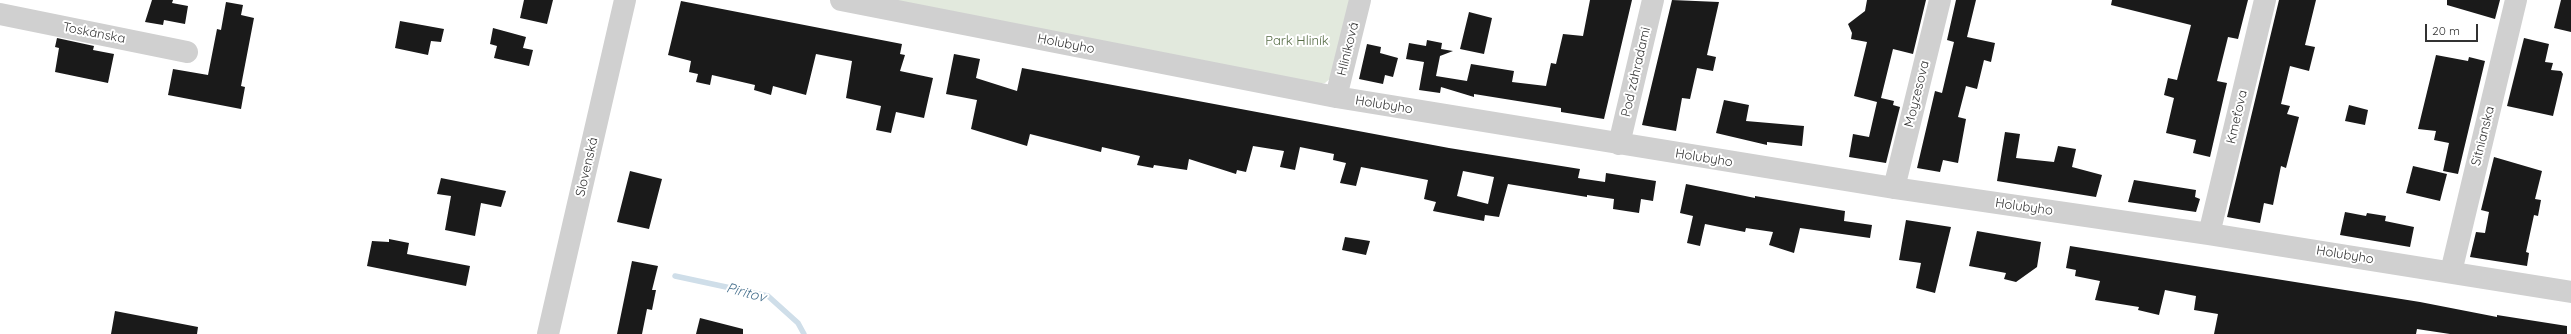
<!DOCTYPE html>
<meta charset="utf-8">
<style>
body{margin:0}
#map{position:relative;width:2571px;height:334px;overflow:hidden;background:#fff;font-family:Quicksand,sans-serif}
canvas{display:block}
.scale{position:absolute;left:2425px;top:24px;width:53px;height:18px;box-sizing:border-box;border:2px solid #333;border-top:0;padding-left:5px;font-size:12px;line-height:14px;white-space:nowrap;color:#333;-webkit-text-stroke:3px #fff;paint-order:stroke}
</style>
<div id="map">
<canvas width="2571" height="334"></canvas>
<div class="scale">20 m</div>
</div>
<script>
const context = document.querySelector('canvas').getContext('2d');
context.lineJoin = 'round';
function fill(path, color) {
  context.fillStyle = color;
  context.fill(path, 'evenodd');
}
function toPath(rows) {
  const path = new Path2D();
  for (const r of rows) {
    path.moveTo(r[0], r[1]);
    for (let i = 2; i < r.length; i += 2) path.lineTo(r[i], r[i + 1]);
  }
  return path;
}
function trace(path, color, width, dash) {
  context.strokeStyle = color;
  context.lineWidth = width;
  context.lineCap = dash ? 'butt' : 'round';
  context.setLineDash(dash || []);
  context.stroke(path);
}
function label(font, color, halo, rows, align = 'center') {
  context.font = font + ' Quicksand,sans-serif';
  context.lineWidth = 4;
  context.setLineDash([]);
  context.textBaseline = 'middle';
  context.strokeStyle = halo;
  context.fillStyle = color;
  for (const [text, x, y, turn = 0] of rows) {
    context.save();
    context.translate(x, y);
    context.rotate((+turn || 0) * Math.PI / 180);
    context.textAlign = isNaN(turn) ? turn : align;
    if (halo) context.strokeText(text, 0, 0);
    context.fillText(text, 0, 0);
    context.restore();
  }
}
fill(toPath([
 [878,0,1350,0,1332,77,1325,83,1311,85]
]), '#e2e9dd');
trace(toPath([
 [675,276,768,296,798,323,804,334]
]), '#cfdee9', 5.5);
fill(toPath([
 [152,0,173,0,172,3,188,6,185,24,164,20,163,25,145,22],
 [524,0,553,0,547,24,520,18],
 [1590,0,1632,0,1604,119,1561,112,1561,108,1474,94,1474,97,1441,87,1440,93,1419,90,1424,62,1406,59,1409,43,1426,46,1427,40,1442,43,1441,49,1453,51,1440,56,1436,76,1467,81,1471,64,1514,71,1512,82,1546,86,1551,63,1556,64,1563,34,1583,36],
 [1672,0,1719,2,1707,55,1716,57,1713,71,1697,68,1690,99,1682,98,1676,131,1642,125],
 [1867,0,1926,0,1913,54,1893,49,1881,98,1894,101,1893,105,1900,107,1886,163,1849,157,1853,134,1869,137,1877,102,1854,96,1867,42,1851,39,1852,33,1848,24,1865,11],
 [1956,0,1976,0,1967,37,1995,43,1991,62,1984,60,1977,89,1966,86,1958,117,1966,119,1958,163,1943,160,1940,172,1917,168,1935,91,1942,93,1954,42,1947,40],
 [2112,0,2248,0,2238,39,2228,37,2217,81,2227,83,2210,157,2193,153,2196,140,2166,133,2174,98,2164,95,2168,78,2177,80,2191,25,2111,5],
 [2279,0,2316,0,2305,45,2315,47,2309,71,2290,66,2281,104,2290,106,2287,114,2299,117,2286,168,2281,166,2273,205,2264,203,2260,223,2227,217],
 [2447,0,2500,0,2495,19,2447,5],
 [2561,0,2571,0,2571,32,2554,28],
 [681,1,902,44,900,54,905,55,900,71,933,78,924,118,896,112,891,133,876,130,881,106,846,98,852,61,816,54,806,95,773,86,771,95,754,90,755,85,712,75,710,85,696,82,698,74,689,72,691,61,668,55],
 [226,2,243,5,241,15,254,18,241,86,245,87,241,109,168,95,173,69,208,75,217,29,221,30],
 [1469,12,1492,18,1484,54,1460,49],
 [400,21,444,29,441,42,431,41,428,55,395,48],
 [493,28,526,37,523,48,533,50,529,66,494,58,497,46,490,44],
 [57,38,94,46,93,50,114,54,108,83,55,72,59,48,55,47],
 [2524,38,2549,44,2545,62,2553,63,2551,70,2561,71,2563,74,2553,116,2507,106],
 [1367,44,1381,47,1380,53,1398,58,1393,77,1385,75,1383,84,1359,79],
 [954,54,980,59,976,78,1017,91,1022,68,1449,148,1580,169,1578,178,1605,182,1606,173,1656,181,1653,201,1641,199,1639,213,1613,209,1614,199,1587,195,1587,197,1508,184,1499,217,1485,215,1484,221,1433,211,1436,202,1424,199,1428,180,1361,167,1356,186,1340,183,1346,163,1333,160,1334,154,1300,147,1295,170,1280,167,1284,151,1253,146,1246,172,1237,170,1236,174,1189,159,1187,170,1154,165,1153,168,1137,165,1140,156,1102,147,1101,152,1030,134,1027,146,971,129,977,100,946,94],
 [1463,171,1494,177,1488,204,1457,196],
 [2436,55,2468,61,2469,57,2485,61,2458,174,2443,171,2449,143,2434,140,2436,131,2418,129],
 [1724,100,1749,105,1746,121,1804,126,1802,146,1767,142,1767,145,1716,133],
 [2349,105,2368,110,2365,125,2345,121],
 [2005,132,2020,134,2016,158,2054,162,2058,146,2076,149,2072,167,2102,175,2096,197,1997,181],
 [2494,157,2542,171,2535,199,2541,200,2538,216,2534,215,2526,252,2529,253,2527,266,2470,257,2476,232,2485,233,2489,212,2481,210],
 [2413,166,2447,174,2440,201,2406,193],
 [630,171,662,179,649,229,617,222],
 [441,178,506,191,501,207,481,203,475,236,445,230,451,196,437,194],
 [2134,180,2196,190,2195,197,2200,199,2196,212,2128,202],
 [1686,184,1755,198,1755,196,1845,211,1844,221,1872,225,1870,238,1800,228,1794,253,1769,245,1773,232,1746,228,1745,232,1705,224,1700,246,1687,243,1693,216,1680,213],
 [2345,212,2366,216,2367,213,2386,216,2385,221,2414,227,2410,247,2340,235],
 [1906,220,1951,227,1935,293,1916,288,1921,263,1899,260],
 [1977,231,2041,242,2037,267,2016,282,2004,279,2006,273,1969,266],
 [1345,237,1370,241,1366,255,1342,250],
 [389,239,409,243,407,254,470,266,466,286,367,266,372,241,389,242],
 [2070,246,2420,302,2497,317,2497,315,2567,326,2567,334,2450,334,2417,329,2416,334,2214,334,2218,314,2194,310,2196,296,2165,290,2159,315,2138,310,2139,307,2095,300,2100,281,2075,276,2076,270,2066,268],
 [632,261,658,266,652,290,656,290,652,310,647,309,642,334,617,334],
 [115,311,198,327,197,334,111,334],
 [700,318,743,329,743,334,696,334]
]), '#1a1a1a');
trace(toPath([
 [841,0,1336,97,1894,188,2209,234,2571,292],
 [0,14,187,52],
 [1336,97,1360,0],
 [1619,144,1653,0],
 [1894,188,1940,0],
 [2209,234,2265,0],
 [2451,272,2516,0],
 [548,334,625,0]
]), '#d0d0d0', 22);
label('13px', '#333', '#fff', [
 ["Toskánska",94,33,11],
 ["Holubyho",1066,44,11],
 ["Hliníková",1348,49,-76],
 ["Pod záhradami",1636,72,-77],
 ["Moyzesova",1917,94,-76],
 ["Holubyho",1384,105,9],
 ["Kmeťova",2237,117,-77],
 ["Sitnianska",2483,136,-76],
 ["Holubyho",1704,158,9],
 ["Slovenská",587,167,-77],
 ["Holubyho",2024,207,8],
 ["Holubyho",2345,255,9]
]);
label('13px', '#556b44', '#fff', [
 ["Park Hliník",1297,41]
]);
label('italic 14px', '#48718e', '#fff', [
 ["Piritov",746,293,15]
]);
</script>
